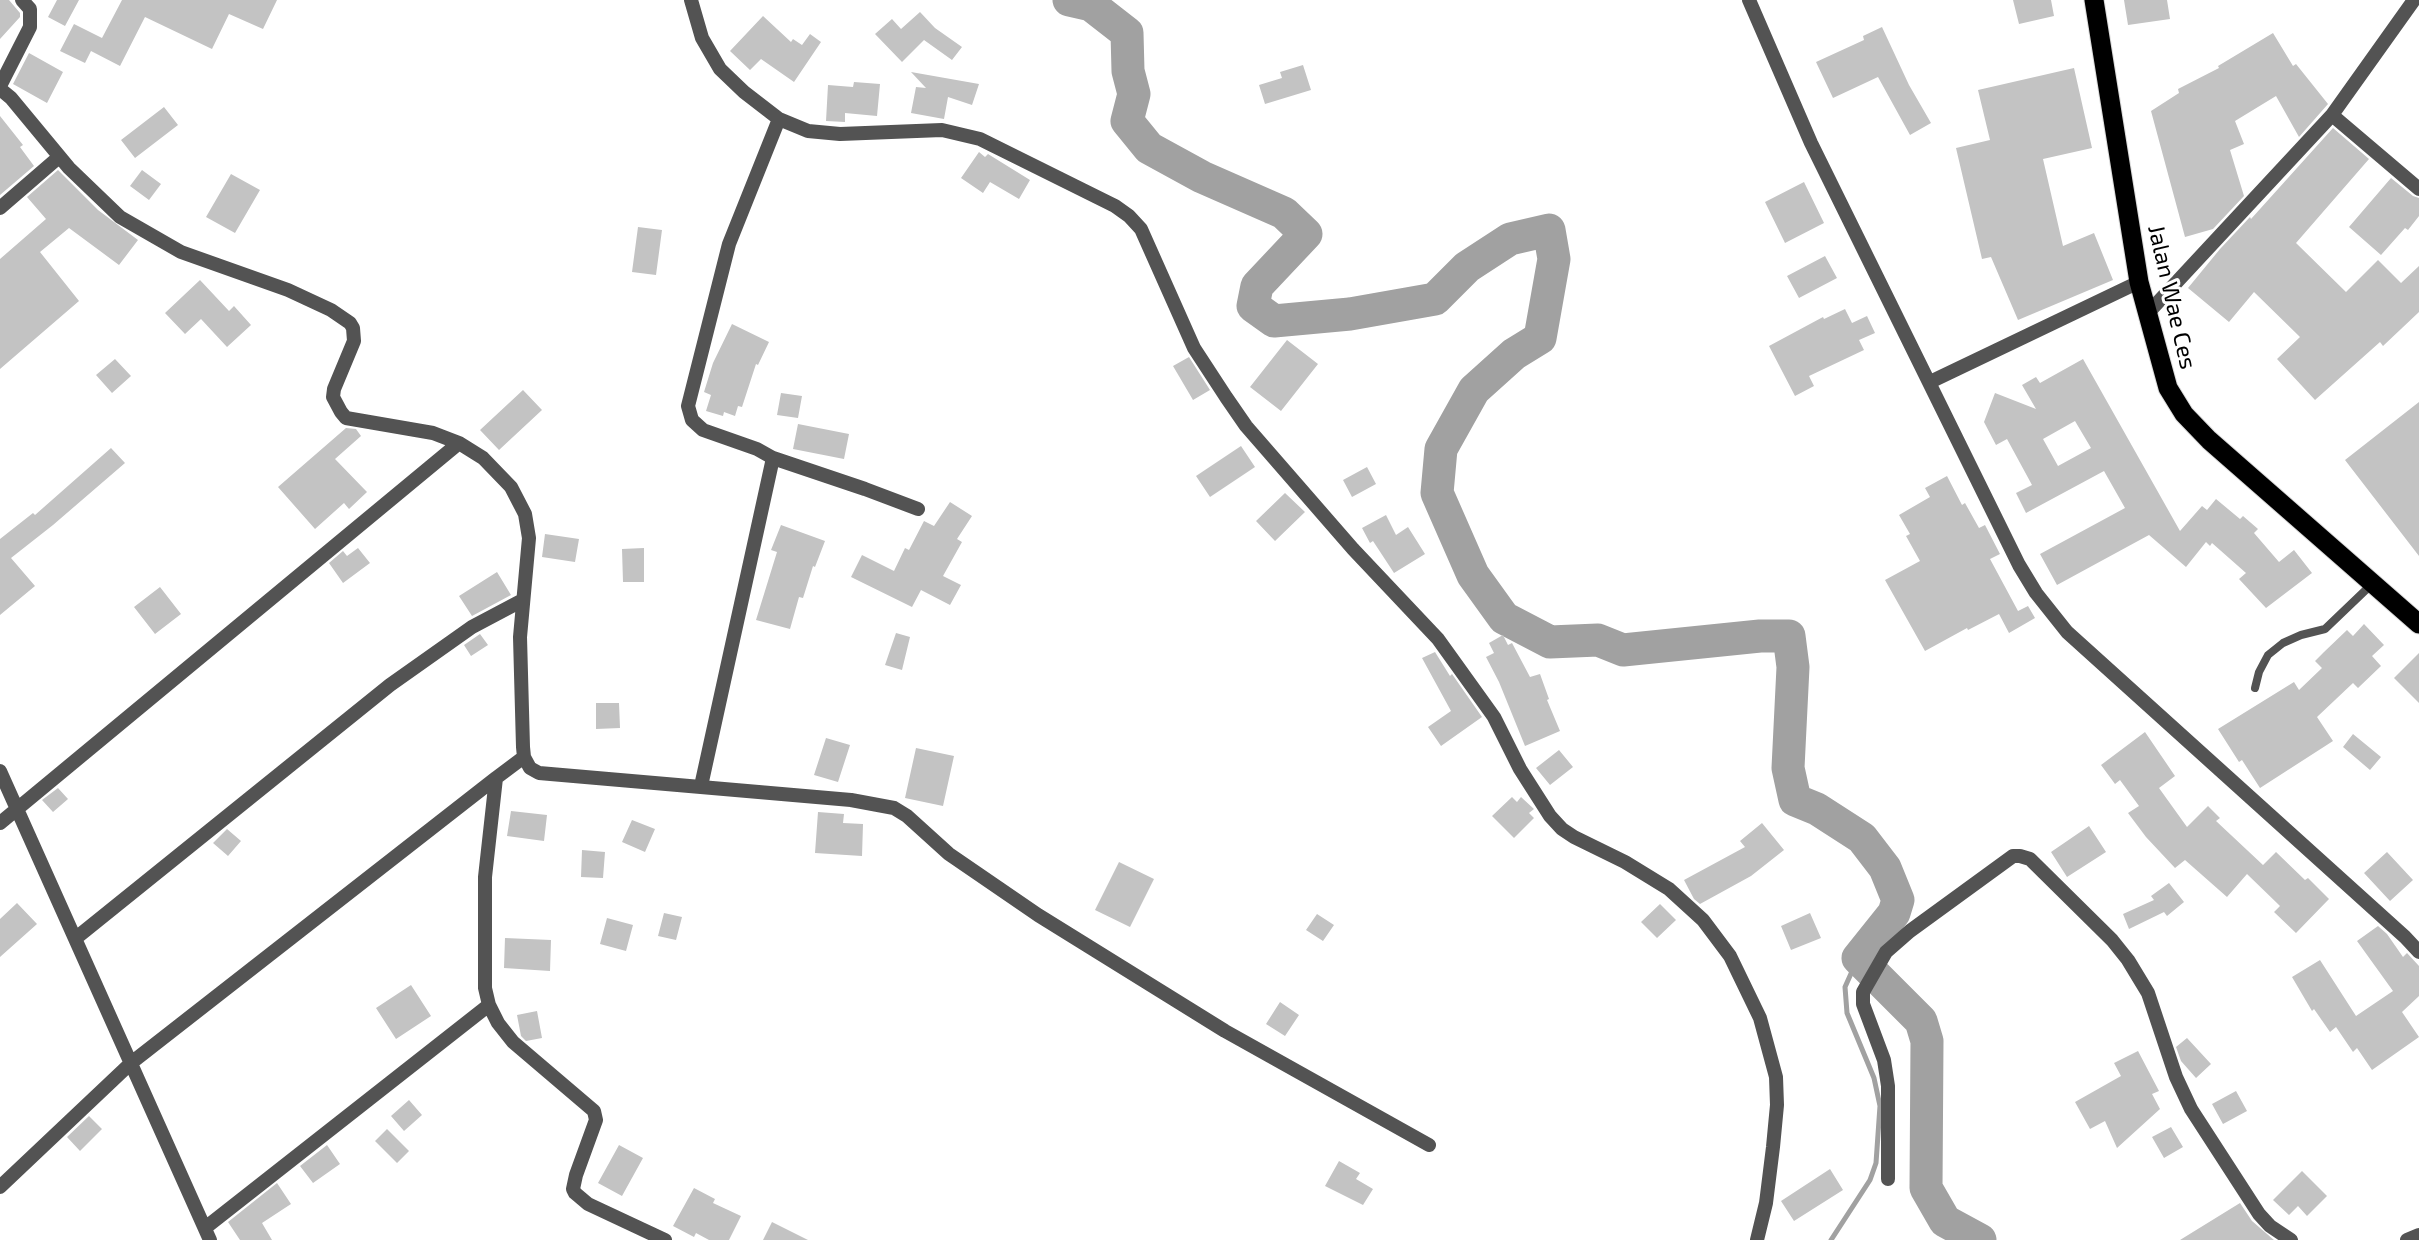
<!DOCTYPE html>
<style>
body{margin:0}
canvas{display:block;background:#fff}
</style>
<canvas width="2419" height="1240"></canvas>
<script>
const context = document.querySelector('canvas').getContext('2d');
context.lineJoin = 'round';
function toPath(rows) {
  const path = new Path2D();
  for (const r of rows) {
    path.moveTo(r[0], r[1]);
    for (let i = 2; i < r.length; i += 2) path.lineTo(r[i], r[i + 1]);
  }
  return path;
}
function trace(path, color, width, dash) {
  context.strokeStyle = color;
  context.lineWidth = width;
  context.lineCap = dash ? 'butt' : 'round';
  context.setLineDash(dash || []);
  context.stroke(path);
}
function fill(path, color) {
  context.fillStyle = color;
  context.fill(path, 'evenodd');
}
function label(font, color, halo, rows, align = 'center') {
  context.font = font + ' "Exo 2",sans-serif';
  context.lineWidth = 6;
  context.setLineDash([]);
  context.textBaseline = 'middle';
  context.strokeStyle = halo;
  context.fillStyle = color;
  for (const [text, x, y, turn = 0] of rows) {
    context.save();
    context.translate(x, y);
    context.rotate((+turn || 0) * Math.PI / 180);
    context.textAlign = isNaN(turn) ? turn : align;
    if (halo) context.strokeText(text, 0, 0);
    context.fillText(text, 0, 0);
    context.restore();
  }
}
trace(toPath([
 [1831,1240,1870,1180,1876,1163,1880,1106,1874,1078,1847,1013,1845,987,1858,958]
]), '#a1a1a1', 5);
trace(toPath([
 [1069,0,1091,5,1127,33,1128,71,1134,94,1127,121,1149,148,1202,177,1284,213,1306,234,1257,286,1253,306,1274,321,1350,314,1435,299,1467,267,1510,239,1549,230,1554,259,1540,338,1514,354,1474,390,1441,449,1437,493,1473,575,1504,618,1550,642,1598,640,1623,650,1760,636,1789,636,1793,667,1788,768,1795,800,1817,809,1862,838,1885,868,1898,900,1894,913,1858,958,1921,1021,1927,1041,1926,1188,1945,1221,1980,1240]
]), '#a1a1a1', 33);
fill(toPath([
 [0,0,9,0,20,13,20,17,0,39],
 [57,0,79,0,65,26,48,17],
 [122,0,277,0,263,29,229,14,212,49,145,17,120,66,91,51,85,63,60,51,74,24,102,38],
 [2013,0,2051,0,2054,16,2019,24],
 [2124,0,2167,0,2170,19,2128,25],
 [920,12,935,28,962,47,952,60,924,40,902,62,875,34,892,19,901,29],
 [763,16,791,42,793,39,802,45,810,34,821,42,794,82,761,59,750,70,730,51],
 [1882,27,1909,85,1931,123,1910,135,1878,77,1833,98,1816,62,1864,40,1863,36],
 [2273,33,2293,66,2296,64,2328,104,2299,137,2276,96,2235,121,2244,144,2230,150,2244,196,2213,229,2185,237,2151,111,2179,93,2178,89,2219,68,2218,66],
 [29,53,63,72,47,103,13,84],
 [1303,65,1311,90,1265,104,1259,85,1282,78,1280,72],
 [2074,68,2092,148,2043,159,2063,246,2094,233,2113,280,2018,320,1991,257,1982,259,1956,148,1990,140,1978,90],
 [911,72,979,84,972,105,948,97,944,119,911,113,916,87,926,88],
 [854,82,880,84,877,116,845,113,845,122,826,121,828,85,853,87],
 [164,107,178,125,135,158,121,140],
 [0,116,23,145,20,147,34,166,0,195],
 [2333,128,2369,159,2296,243,2346,292,2378,260,2401,283,2419,266,2419,312,2383,346,2380,342,2315,400,2277,359,2300,337,2254,292,2229,322,2188,288,2220,249,2250,217,2251,219],
 [979,152,985,157,988,154,1030,180,1019,199,990,182,983,193,961,178],
 [58,170,98,210,138,240,119,265,69,228,40,252,79,301,0,369,0,259,46,219,27,197],
 [142,170,161,184,149,200,130,186],
 [231,174,260,190,235,233,206,217],
 [2391,178,2413,196,2419,198,2419,216,2408,230,2405,228,2381,255,2349,227],
 [1804,182,1824,223,1785,243,1765,202],
 [638,227,662,230,656,275,632,272],
 [1825,256,1837,278,1799,298,1787,276],
 [200,280,229,311,234,306,251,325,227,347,201,319,185,334,165,313],
 [1845,309,1852,323,1867,316,1875,333,1859,340,1864,350,1809,376,1814,386,1795,396,1769,346,1823,317,1824,319],
 [732,324,769,342,758,365,756,364,742,407,738,406,735,416,724,412,723,416,706,411,711,395,704,392,713,363],
 [1287,340,1318,364,1281,411,1250,387],
 [1189,357,1210,390,1193,400,1173,366],
 [115,359,131,376,112,393,96,375],
 [2083,359,2180,531,2202,506,2207,510,2216,499,2240,519,2243,516,2258,529,2254,533,2279,562,2294,550,2312,573,2266,608,2239,579,2246,573,2212,543,2210,546,2206,542,2186,567,2149,535,2057,585,2040,554,2125,508,2104,471,2026,513,2016,493,2032,485,2007,439,1996,445,1984,422,1995,393,2036,409,2022,385,2036,377,2040,383],
 [2075,421,2091,448,2058,466,2043,439],
 [523,390,542,410,499,450,480,430],
 [781,393,802,396,798,418,777,415],
 [2419,402,2419,556,2345,460],
 [798,424,849,434,844,459,793,449],
 [346,428,356,429,361,436,335,459,367,492,349,509,344,503,315,529,278,487],
 [1241,446,1255,467,1210,497,1196,476],
 [111,448,125,463,53,525,11,558,35,586,0,615,0,539,33,513,35,515],
 [1367,467,1376,484,1352,497,1343,480],
 [1947,476,1962,505,1965,503,1979,528,1985,525,2000,554,1990,559,2018,611,2028,606,2035,618,2009,633,1999,614,1968,630,1967,628,1925,651,1885,580,1920,561,1906,536,1910,534,1899,515,1930,497,1925,488],
 [1285,493,1305,512,1275,541,1256,521],
 [950,502,972,516,957,539,962,542,943,576,961,585,950,605,921,590,912,607,851,577,862,555,894,571,905,548,909,550,924,521,934,526],
 [1386,515,1396,535,1408,527,1425,554,1394,573,1373,541,1370,543,1362,528],
 [781,525,825,541,815,567,813,566,803,598,799,597,790,629,756,620,777,552,771,550],
 [545,534,579,539,575,562,542,557],
 [358,548,370,563,343,583,329,563,343,551,347,556],
 [644,548,644,582,623,582,622,549],
 [497,572,511,595,472,616,459,596],
 [160,587,181,614,155,634,134,607],
 [2364,624,2384,645,2372,656,2381,666,2358,688,2353,683,2317,717,2333,741,2260,788,2242,760,2239,762,2218,729,2294,682,2299,690,2322,668,2315,661,2324,652,2347,630,2353,636],
 [896,633,910,637,902,670,885,665],
 [480,634,488,645,471,656,464,645],
 [1503,635,1508,645,1512,643,1530,677,1540,674,1549,699,1547,700,1560,731,1525,746,1499,682,1486,657,1494,653,1489,643],
 [1435,652,1450,676,1452,674,1482,717,1441,746,1428,727,1451,711,1422,658],
 [2419,653,2419,703,2394,678],
 [596,703,619,703,620,728,596,729],
 [2145,732,2175,776,2159,788,2187,827,2208,806,2220,818,2216,821,2263,865,2276,852,2305,880,2308,878,2329,899,2296,933,2274,912,2280,906,2247,874,2227,897,2185,860,2175,868,2146,837,2128,813,2139,806,2120,780,2115,784,2101,765],
 [2353,734,2381,757,2370,770,2343,747],
 [826,738,850,745,838,782,814,775],
 [916,748,954,756,943,806,905,798],
 [1559,750,1573,767,1550,785,1536,768],
 [58,788,68,799,53,812,42,800],
 [1512,797,1517,802,1521,797,1534,809,1529,813,1534,818,1514,838,1492,816],
 [511,811,547,815,544,841,507,836],
 [818,812,844,814,843,823,863,824,862,856,815,853],
 [632,820,655,829,645,852,622,842],
 [1762,823,1784,850,1751,876,1700,904,1694,899,1684,880,1745,847,1740,841],
 [2089,826,2106,852,2067,877,2051,852],
 [227,829,241,841,228,856,213,843],
 [582,850,605,852,603,878,581,877],
 [2387,852,2413,880,2390,901,2364,873],
 [1119,862,1154,879,1130,927,1095,910],
 [2169,883,2184,902,2167,916,2164,912,2129,929,2123,914,2154,900,2151,896],
 [17,903,37,924,0,957,0,919],
 [1660,904,1676,920,1657,938,1641,922],
 [664,913,682,917,676,940,658,936],
 [1810,913,1821,938,1791,950,1781,926],
 [1317,914,1334,925,1323,941,1306,930],
 [607,918,633,925,626,951,600,944],
 [2378,926,2387,934,2403,957,2407,953,2419,966,2419,996,2402,1012,2419,1037,2372,1070,2357,1048,2353,1052,2336,1027,2330,1032,2314,1009,2312,1011,2292,977,2320,960,2356,1016,2393,991,2357,941],
 [505,938,551,940,550,971,504,968],
 [411,985,431,1016,396,1039,376,1008],
 [1280,1002,1299,1015,1285,1036,1266,1024],
 [537,1011,542,1038,526,1041,521,1036,517,1015],
 [2187,1038,2211,1064,2196,1078,2181,1061,2176,1047],
 [2138,1051,2159,1091,2152,1094,2160,1109,2117,1148,2105,1121,2090,1129,2075,1102,2121,1076,2114,1063],
 [2236,1091,2247,1111,2223,1124,2212,1104],
 [409,1100,422,1115,404,1131,391,1116],
 [89,1116,102,1129,80,1151,67,1137],
 [2171,1127,2183,1147,2164,1158,2152,1137],
 [387,1129,409,1151,397,1163,375,1141],
 [327,1145,340,1164,313,1183,300,1166],
 [619,1145,643,1158,622,1196,598,1183],
 [1339,1161,1360,1173,1356,1179,1373,1189,1363,1205,1325,1186],
 [1830,1169,1843,1190,1794,1221,1781,1201],
 [2302,1171,2327,1196,2307,1216,2298,1206,2289,1215,2273,1200],
 [277,1183,291,1204,262,1223,272,1240,240,1240,228,1222],
 [694,1188,715,1199,713,1203,741,1216,729,1240,709,1240,696,1233,694,1237,673,1226],
 [2240,1203,2252,1221,2274,1240,2180,1240],
 [772,1222,808,1240,763,1240]
]), '#c3c3c3');
const trunk = toPath([
 [2094,0,2139,282,2168,388,2184,414,2209,440,2419,624]
]);
trace(trunk, '#dbdbdb', 21);
trace(toPath([
 [2255,688,2259,672,2268,655,2283,643,2301,635,2325,629,2372,584]
]), '#535353', 8);
trace(toPath([
 [691,0,702,38,720,69,744,92,779,119,808,131,840,134,942,130,980,139,1115,206,1129,216,1141,229,1194,348,1226,397,1246,426,1353,549,1438,639,1494,717,1520,769,1550,816,1562,829,1574,837,1625,862,1669,889,1703,920,1730,956,1760,1018,1776,1077,1777,1105,1773,1147,1766,1203,1757,1240],
 [1749,0,1811,143,2019,565,2036,593,2067,632,2405,937,2419,952],
 [0,86,30,27,30,9,22,0],
 [0,89,11,98,69,168,120,217,181,252,288,290,331,310,350,323,353,328,354,341,334,389,333,397,341,412,346,418,433,433,459,443,483,458,511,487,525,514,529,538,520,637,523,747,524,757,530,768,539,773,851,800,894,808,907,816,949,854,1038,915,1225,1031,1429,1145],
 [2332,115,2419,189],
 [0,208,59,157],
 [2147,314,2332,115,2414,0],
 [1930,382,2139,282],
 [773,458,865,489,918,509],
 [524,757,496,778,485,877,485,988,489,1005,498,1023,513,1042,594,1111,596,1120,576,1175,573,1189,575,1193,588,1204,665,1240],
 [0,771,210,1240],
 [701,786,773,458,757,449,703,430,692,420,688,406,729,244,779,119],
 [0,823,459,443],
 [76,938,390,685,472,627,523,600],
 [1888,1179,1888,1086,1884,1060,1863,1004,1863,992,1886,952,1910,931,2013,856,2020,856,2030,859,2112,940,2128,960,2148,993,2176,1077,2191,1109,2259,1214,2270,1226,2291,1240],
 [0,1187,131,1063,496,778],
 [205,1228,489,1005],
 [2407,1240,2419,1235]
]), '#535353', 14);
trace(trunk, '#000', 19);
label('23px', '#000', '#fff', [
 ["Jalan Wae Ces",2172,297,77]
]);
</script>
